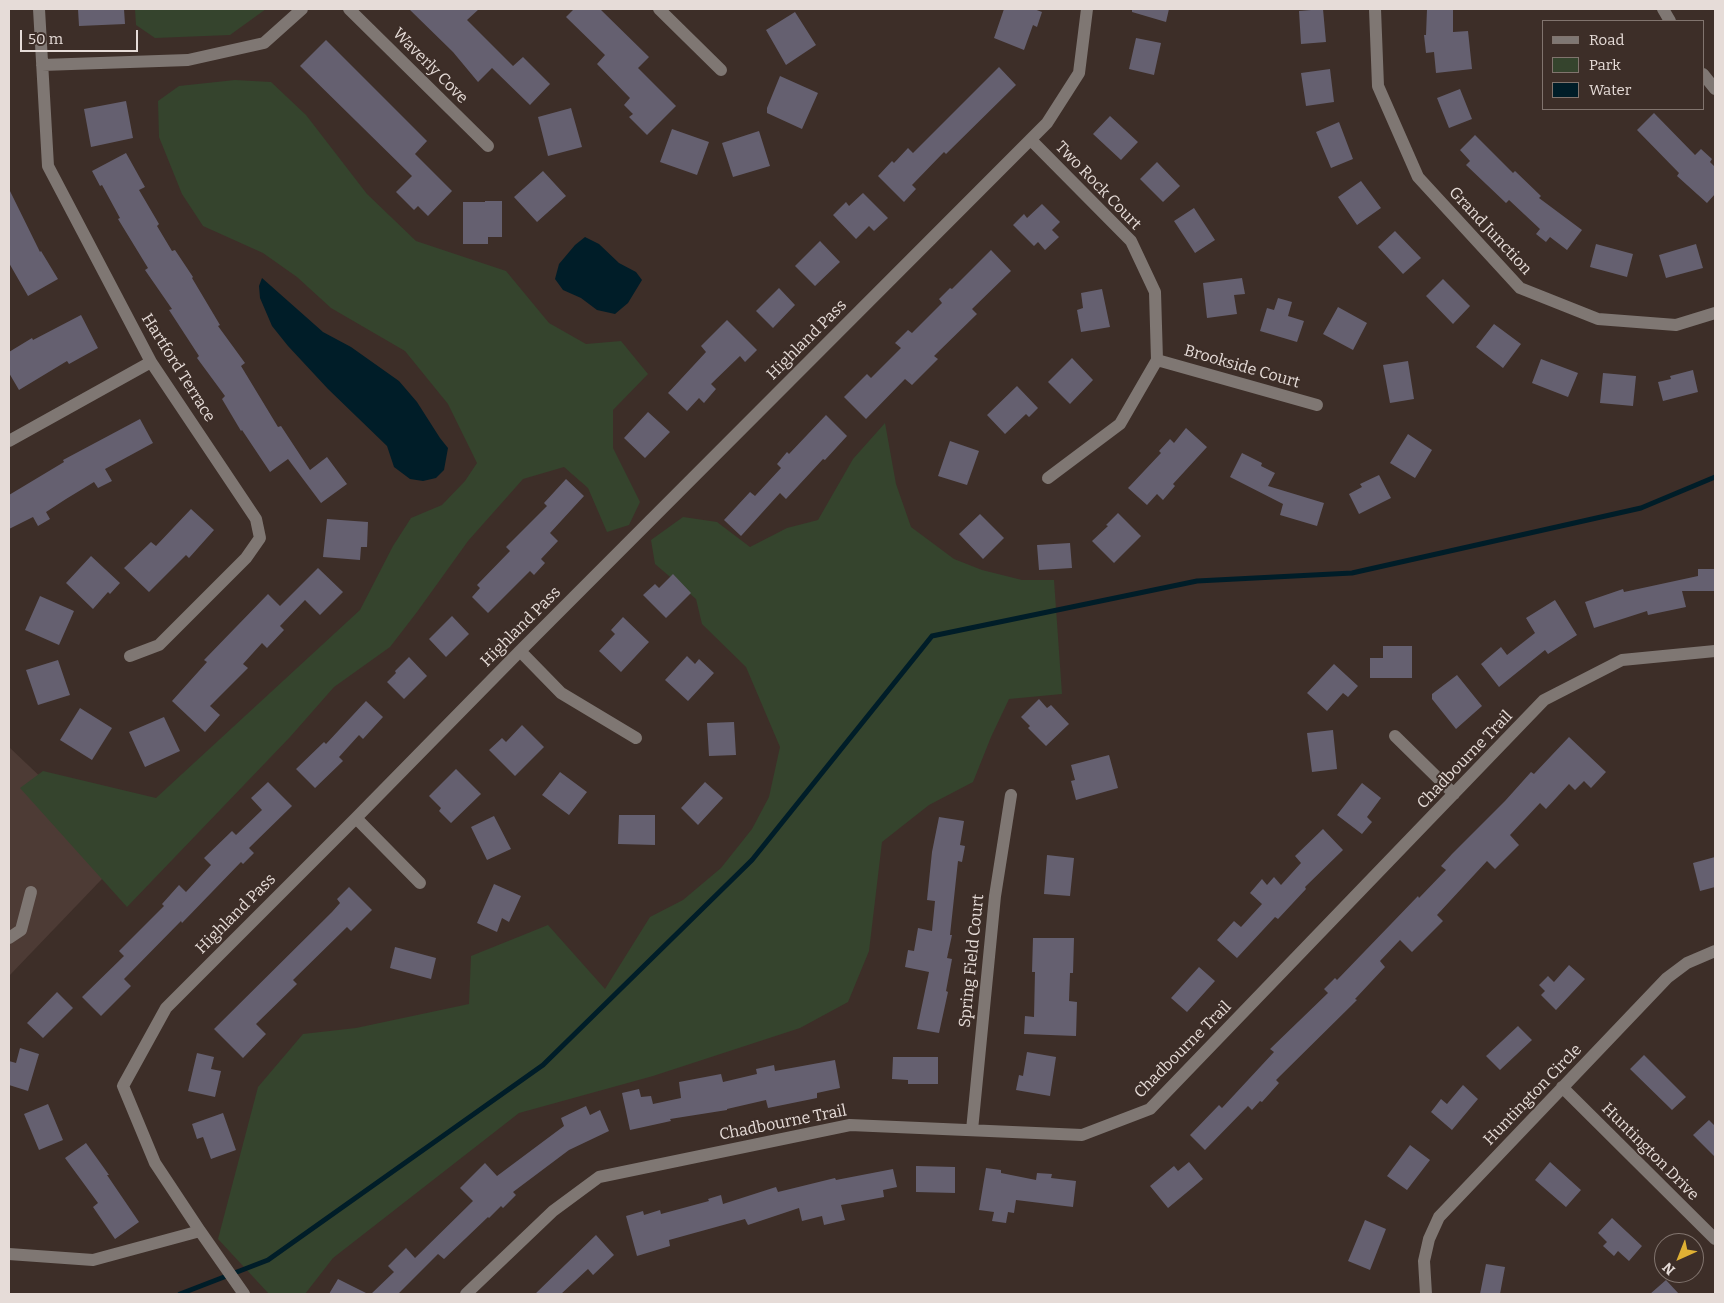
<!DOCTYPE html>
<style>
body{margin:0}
#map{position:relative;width:1724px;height:1303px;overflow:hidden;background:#3d2e28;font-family:Bitter,serif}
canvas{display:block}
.frame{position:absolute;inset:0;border:10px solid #e6dcd8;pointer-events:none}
.legend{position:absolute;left:1542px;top:20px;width:162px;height:90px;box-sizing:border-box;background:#3d2e28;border:1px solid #81746e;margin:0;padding:6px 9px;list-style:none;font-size:15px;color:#e6dcd8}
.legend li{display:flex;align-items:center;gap:10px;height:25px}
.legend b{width:25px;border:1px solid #81746e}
.north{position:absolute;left:1654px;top:1233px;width:50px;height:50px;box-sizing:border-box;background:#3d2e28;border:1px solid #81746e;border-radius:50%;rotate:224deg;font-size:14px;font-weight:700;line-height:20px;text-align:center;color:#e6dcd8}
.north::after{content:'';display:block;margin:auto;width:18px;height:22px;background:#dfb034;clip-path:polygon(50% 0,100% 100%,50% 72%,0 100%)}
.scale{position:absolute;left:20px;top:30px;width:118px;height:22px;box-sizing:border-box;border:2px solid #e6dcd8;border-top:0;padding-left:6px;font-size:15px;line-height:18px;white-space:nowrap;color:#e6dcd8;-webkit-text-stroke:4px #3d2e28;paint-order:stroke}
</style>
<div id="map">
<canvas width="1724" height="1303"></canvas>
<div class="frame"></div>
<ul class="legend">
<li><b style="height:6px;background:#7f7773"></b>Road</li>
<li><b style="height:14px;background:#35442d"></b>Park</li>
<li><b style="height:14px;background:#001d28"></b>Water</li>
</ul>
<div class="north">N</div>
<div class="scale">50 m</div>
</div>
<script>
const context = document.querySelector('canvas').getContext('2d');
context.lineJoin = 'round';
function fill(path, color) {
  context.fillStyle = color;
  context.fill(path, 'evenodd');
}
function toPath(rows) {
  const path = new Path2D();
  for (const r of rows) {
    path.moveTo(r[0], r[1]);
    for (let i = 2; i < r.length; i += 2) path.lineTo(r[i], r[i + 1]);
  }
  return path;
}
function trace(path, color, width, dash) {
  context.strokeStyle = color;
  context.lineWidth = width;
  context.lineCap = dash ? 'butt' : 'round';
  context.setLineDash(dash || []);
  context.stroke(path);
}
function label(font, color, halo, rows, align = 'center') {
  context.font = font + ' Bitter,serif';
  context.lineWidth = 4;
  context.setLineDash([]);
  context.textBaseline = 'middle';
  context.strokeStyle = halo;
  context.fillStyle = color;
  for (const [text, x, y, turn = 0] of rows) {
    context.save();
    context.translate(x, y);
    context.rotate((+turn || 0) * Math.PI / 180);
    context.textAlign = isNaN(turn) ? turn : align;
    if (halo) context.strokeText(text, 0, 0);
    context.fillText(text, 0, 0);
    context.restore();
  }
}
fill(toPath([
 [9,747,124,856,9,976]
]), '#4d3b35');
fill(toPath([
 [135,9,266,9,230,35,155,38,136,25],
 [235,80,271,82,306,115,367,194,416,241,506,271,549,323,586,344,621,341,648,374,613,410,613,448,640,502,629,525,607,532,588,488,564,467,523,479,468,541,417,612,390,647,334,687,290,737,127,907,20,788,43,771,156,798,360,610,393,546,411,518,442,505,465,481,477,463,448,404,405,351,331,308,297,277,263,253,203,226,182,194,159,137,158,101,179,86],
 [885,423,896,484,911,527,954,559,982,570,1022,580,1054,580,1062,694,1009,699,991,737,973,782,929,805,882,842,869,951,848,1002,800,1028,653,1076,519,1113,333,1258,305,1294,269,1294,218,1239,258,1087,303,1034,356,1028,469,1004,471,956,548,925,605,989,650,917,683,900,721,868,752,829,769,797,780,747,746,667,702,624,696,599,655,564,651,540,683,517,717,522,750,547,787,528,818,520,853,459]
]), '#35442d');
fill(toPath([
 [585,237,599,244,619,263,636,272,642,280,628,303,615,314,597,310,581,298,563,290,555,279,559,264,575,245],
 [262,278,323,332,351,347,399,381,417,402,440,438,448,448,444,470,436,478,423,481,410,479,394,467,387,446,328,389,288,346,272,326,260,298,259,286]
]), '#001d28');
trace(toPath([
 [180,1294,268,1260,543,1065,752,860,932,636,1197,581,1352,573,1641,508,1715,477]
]), '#001d28', 5);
fill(toPath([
 [78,9,124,9,125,24,79,26],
 [409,9,479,9,467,20,513,66,523,57,550,84,530,105,492,68,478,82,453,52],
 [574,9,600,9,649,57,638,68,676,106,647,135,629,117,633,114,624,105,630,98,597,64,605,55,566,17],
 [1004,9,1034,9,1042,12,1037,27,1033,25,1024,50,994,38],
 [1132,9,1169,9,1166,22,1132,12],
 [1323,9,1326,42,1301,44,1299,11],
 [1427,9,1453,9,1453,32,1468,31,1472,69,1436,73,1434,52,1426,53,1424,35,1426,35],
 [795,12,816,45,786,65,766,30],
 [1136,38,1161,43,1154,75,1129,69],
 [326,40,427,141,415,154,452,191,428,216,418,206,414,210,396,192,412,176,300,66],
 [999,67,1016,85,946,154,944,152,912,185,916,189,904,202,878,176,892,161,894,163,908,148,913,153],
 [1330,69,1334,102,1306,106,1301,73],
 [780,76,818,93,802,129,767,113,767,108],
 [1460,89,1472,119,1449,128,1437,98],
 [126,101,133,138,91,147,84,109],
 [571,108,582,147,548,156,538,117],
 [1654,113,1695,155,1701,149,1712,159,1710,162,1715,167,1715,194,1707,203,1677,176,1679,173,1637,130],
 [1110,116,1138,142,1121,160,1093,134],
 [1339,122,1353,159,1331,168,1316,132],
 [672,129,709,142,697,175,660,162],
 [759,131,770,166,733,177,722,143],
 [1475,135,1513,173,1515,171,1541,196,1539,198,1582,230,1567,250,1550,237,1546,242,1536,234,1540,229,1509,200,1506,203,1466,165,1470,161,1460,150],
 [126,153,145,187,139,190,159,224,157,226,172,251,175,250,193,277,192,278,220,325,218,326,245,363,241,366,278,427,281,426,310,470,327,457,347,484,321,503,288,459,270,472,242,430,241,431,222,399,225,396,197,358,199,356,169,310,172,309,145,270,148,268,118,219,120,218,102,185,100,186,92,171],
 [1157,162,1180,186,1163,202,1140,179],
 [543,171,566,196,537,222,514,197],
 [1361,181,1381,208,1357,225,1338,197],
 [9,189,40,252,41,251,58,279,28,296,9,263],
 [863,193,888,218,874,231,869,226,856,239,833,215,846,202,849,206],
 [485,201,502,201,502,237,488,237,488,244,463,244,463,202,485,202],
 [1042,204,1060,222,1052,230,1059,237,1045,250,1038,242,1034,246,1013,225,1024,214,1027,218],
 [1194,208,1215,240,1195,253,1174,221],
 [1395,231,1421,258,1403,274,1378,247],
 [820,241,840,262,815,286,795,266],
 [1596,244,1633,254,1627,277,1590,267],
 [1696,244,1703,268,1666,278,1659,255],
 [991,250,1011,271,972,309,977,314,934,356,938,359,912,385,905,379,866,419,844,397,867,374,871,378,901,348,895,343,908,330,912,333,942,303,939,299,950,288,952,289],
 [1242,278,1245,294,1234,295,1237,314,1207,318,1203,283],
 [1443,279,1470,306,1453,324,1426,296],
 [779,288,795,305,773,328,756,311],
 [1102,289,1110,327,1081,332,1077,310,1083,308,1081,293],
 [1278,298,1292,302,1288,316,1304,321,1297,342,1260,331,1267,308,1274,310],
 [1338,307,1367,323,1353,350,1323,334],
 [81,315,98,348,69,364,67,361,19,390,9,373,9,352,32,338,33,340],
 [727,320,757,350,745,362,740,356,711,384,716,389,704,403,699,398,687,411,668,393,706,352,701,346],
 [1494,324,1521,344,1503,368,1476,347],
 [1072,358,1093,380,1070,404,1048,382],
 [1541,359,1578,373,1568,397,1532,383],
 [1408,361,1414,399,1390,403,1383,365],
 [1693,370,1698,392,1663,401,1658,382,1671,379,1670,376],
 [1603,373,1636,376,1633,406,1600,403],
 [1017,386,1038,408,1029,417,1026,414,1005,434,987,415],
 [648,412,670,432,645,458,624,438],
 [826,415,847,436,825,460,823,459,786,499,780,493,741,536,724,520,750,492,755,496,781,468,777,464,787,452,789,454],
 [140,419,153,443,105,469,112,481,98,488,94,482,66,499,46,512,50,519,38,526,33,517,9,529,9,495,64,462,63,460],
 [1186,428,1207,447,1173,484,1175,486,1163,500,1157,494,1147,505,1128,488,1161,453,1159,451,1170,439,1174,443],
 [1408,434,1432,450,1415,478,1390,463],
 [950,441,979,451,967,485,938,476],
 [1242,453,1262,463,1261,466,1275,473,1268,486,1324,503,1317,526,1280,515,1283,504,1230,477],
 [1379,475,1391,498,1359,514,1349,494,1362,487,1360,484],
 [566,479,584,496,550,533,558,541,541,559,545,563,534,575,530,571,488,613,472,597,480,588,477,585,510,551,506,547,547,506,544,503],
 [191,509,214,530,189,558,186,555,149,592,124,568,151,542,156,546],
 [1118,513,1141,536,1114,563,1092,541,1108,526,1106,525],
 [980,514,1004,538,983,559,959,534],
 [327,519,368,522,367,547,361,547,360,560,323,557],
 [1070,543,1072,568,1039,570,1037,545],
 [91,556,120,583,110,594,108,592,93,609,66,583],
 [318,568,343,592,320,615,305,600,280,626,284,630,267,648,262,643,243,664,248,668,210,706,220,715,205,732,172,701,207,662,204,660,268,594,280,606],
 [1698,569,1715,569,1715,591,1682,591,1686,607,1648,615,1647,611,1594,628,1585,602,1623,589,1624,592,1698,576],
 [673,574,691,593,666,618,643,595,655,584,659,588],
 [40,596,74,611,59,645,25,630],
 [1555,600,1577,635,1548,654,1545,650,1499,687,1481,664,1501,647,1507,655,1535,633,1526,618],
 [452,616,469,634,446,657,429,639],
 [623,617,649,642,621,672,599,651,615,634,611,630],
 [1383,646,1412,646,1412,678,1370,678,1370,658,1383,658],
 [687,656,695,664,699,659,714,673,688,701,665,680],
 [409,657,427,676,404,699,387,682,396,673,395,671],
 [58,660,70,695,38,705,26,670],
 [1334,664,1358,686,1348,697,1343,693,1327,711,1307,693],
 [1457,675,1482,706,1456,729,1432,699,1432,694],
 [1039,699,1047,708,1051,705,1069,724,1046,746,1028,728,1030,726,1021,717],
 [366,701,383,717,363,739,359,735,339,757,343,761,315,788,296,769,324,742,326,744],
 [80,708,112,728,92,760,60,740],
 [164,717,180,751,145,767,129,732],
 [734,722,736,755,709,756,707,723],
 [522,725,544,747,515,776,489,750,502,738,506,742],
 [1333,730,1337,769,1312,772,1307,733],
 [1569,737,1606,772,1591,788,1584,781,1575,790,1569,784,1546,809,1540,803,1510,835,1519,845,1495,869,1487,861,1437,915,1443,921,1412,952,1400,940,1380,961,1385,967,1355,999,1357,1000,1276,1080,1279,1083,1262,1102,1260,1101,1252,1110,1248,1106,1205,1150,1190,1135,1219,1105,1222,1108,1274,1052,1270,1049,1328,993,1324,989,1335,978,1337,980,1418,896,1419,898,1446,870,1441,866,1452,854,1505,801,1531,772,1534,774],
 [1109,755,1118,788,1076,800,1071,781,1075,780,1071,765],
 [456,769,481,794,451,823,439,811,441,808,429,796],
 [560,772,587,792,569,815,542,795],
 [268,782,292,806,249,848,254,853,243,864,241,862,182,923,181,921,124,979,131,986,101,1016,82,997,124,956,119,951,164,906,162,904,179,885,186,892,211,865,204,858,232,831,236,835,262,810,251,798],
 [705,782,723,798,698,825,681,808],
 [1362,783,1381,798,1367,817,1372,822,1362,834,1337,815],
 [619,815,655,815,655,845,618,844],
 [494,816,511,849,487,860,471,827],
 [939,817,964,821,960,845,965,846,962,862,958,861,950,935,952,935,947,958,952,959,946,991,948,992,939,1033,917,1029,929,972,905,967,908,950,914,951,918,928,932,931,935,901,927,900,932,852],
 [1323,829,1343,850,1305,887,1306,889,1278,919,1275,917,1237,958,1217,940,1234,921,1241,927,1262,904,1250,893,1262,879,1267,885,1274,877,1281,885,1301,863,1295,856],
 [1047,855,1074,858,1070,896,1044,894],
 [1715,857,1715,887,1700,891,1693,863],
 [494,884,521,896,509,922,502,918,497,932,477,923],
 [349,887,372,910,351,931,347,927,293,980,297,984,256,1024,266,1034,243,1058,214,1029,332,912,340,903,337,899],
 [1033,938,1074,938,1073,973,1070,973,1069,1001,1077,1002,1076,1036,1024,1034,1025,1016,1034,1017,1035,972,1032,972],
 [395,947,436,958,431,979,390,968],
 [1569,965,1585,979,1556,1010,1541,995,1545,991,1539,985,1548,976,1554,982],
 [1199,967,1215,981,1187,1012,1171,998],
 [57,992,73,1008,43,1038,27,1023],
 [1518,1026,1532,1040,1500,1070,1486,1056],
 [20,1048,39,1054,28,1091,9,1085,9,1061,16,1063],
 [1027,1052,1056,1057,1050,1096,1016,1090,1019,1075,1023,1076],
 [197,1053,214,1057,211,1069,221,1071,215,1097,188,1091],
 [1644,1055,1686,1097,1672,1110,1630,1069],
 [893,1057,938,1057,938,1084,908,1084,908,1080,892,1079],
 [835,1060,840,1088,817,1093,817,1098,768,1108,766,1100,727,1109,727,1110,670,1119,671,1121,630,1130,622,1093,639,1089,641,1097,651,1096,653,1104,681,1098,679,1082,721,1074,723,1082,757,1074,756,1069,774,1065,775,1071],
 [1463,1085,1478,1099,1452,1130,1431,1112,1441,1099,1447,1104],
 [48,1104,63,1140,39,1150,24,1114],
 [586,1106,590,1115,600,1110,609,1131,569,1150,513,1192,516,1195,503,1208,501,1206,489,1218,488,1217,444,1259,438,1254,398,1294,371,1294,394,1272,388,1266,406,1248,415,1258,473,1201,460,1188,485,1163,497,1176,564,1126,561,1118],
 [223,1113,236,1150,211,1159,203,1137,197,1139,192,1124],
 [1709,1120,1715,1126,1715,1157,1693,1135],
 [86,1143,109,1175,107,1175,139,1222,115,1239,93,1207,98,1203,65,1158],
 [1410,1145,1430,1160,1407,1190,1387,1176],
 [1189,1162,1203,1179,1168,1208,1150,1186,1174,1166,1178,1171],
 [1550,1162,1581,1190,1566,1207,1535,1180],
 [916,1166,955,1167,955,1193,916,1192],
 [986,1168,1001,1170,1001,1173,1036,1180,1037,1173,1052,1174,1051,1178,1076,1181,1073,1207,1016,1200,1014,1213,1008,1212,1006,1223,992,1221,994,1212,979,1210],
 [893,1169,897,1187,883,1190,884,1197,841,1205,845,1220,824,1225,822,1216,802,1221,799,1208,748,1225,745,1219,669,1240,670,1246,637,1256,626,1216,643,1211,644,1215,660,1210,661,1214,709,1201,708,1199,721,1195,723,1204,776,1187,778,1192,835,1178,836,1180],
 [1612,1218,1642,1246,1629,1261,1618,1251,1614,1256,1603,1246,1607,1242,1598,1233],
 [1365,1220,1386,1229,1370,1270,1348,1261],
 [596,1235,614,1255,593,1275,588,1269,561,1294,535,1294],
 [1486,1264,1505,1267,1500,1294,1480,1294],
 [338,1279,368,1294,329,1294],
 [1666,1280,1679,1294,1650,1294]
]), '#656070');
trace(toPath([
 [39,9,48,166,151,362,256,519,260,538,246,558,159,645,130,656],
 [349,9,488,146],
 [659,9,721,70],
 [1375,9,1378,86,1418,177,1520,288,1598,319,1676,325,1715,313],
 [1663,9,1670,21],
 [42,65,188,60,264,43,302,9],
 [1703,74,1715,89],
 [1031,140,1131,241,1155,292,1157,360,1120,424,1048,478],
 [1157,360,1317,405],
 [9,441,151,362],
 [520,651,561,693,636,738],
 [1395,736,1454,794],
 [356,818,420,883],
 [9,938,21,930,31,892],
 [1562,1087,1715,1239],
 [972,1130,995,896,1011,795],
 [9,1254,93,1260,200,1231],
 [244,1294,200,1231,155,1163,123,1086,166,1008,356,818,520,651,1047,123,1079,73,1087,9],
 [466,1294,553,1211,599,1177,850,1125,1082,1135,1150,1109,1544,700,1622,660,1715,651],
 [1426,1294,1424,1261,1429,1239,1439,1217,1667,978,1687,963,1715,951]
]), '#7f7773', 12);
label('16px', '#e6dcd8', '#3d2e28', [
 ["Waverly Cove",430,66,45],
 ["Two Rock Court",1098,186,46],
 ["Grand Junction",1490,231,47],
 ["Highland Pass",807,340,-45],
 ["Brookside Court",1242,367,16],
 ["Hartford Terrace",178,368,58],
 ["Highland Pass",521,627,-45],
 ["Chadbourne Trail",1465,760,-46],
 ["Highland Pass",236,914,-45],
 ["Spring Field Court",972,961,-84],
 ["Chadbourne Trail",1183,1050,-45],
 ["Huntington Circle",1533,1095,-46],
 ["Chadbourne Trail",783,1123,-11],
 ["Huntington Drive",1650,1152,45]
]);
</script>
